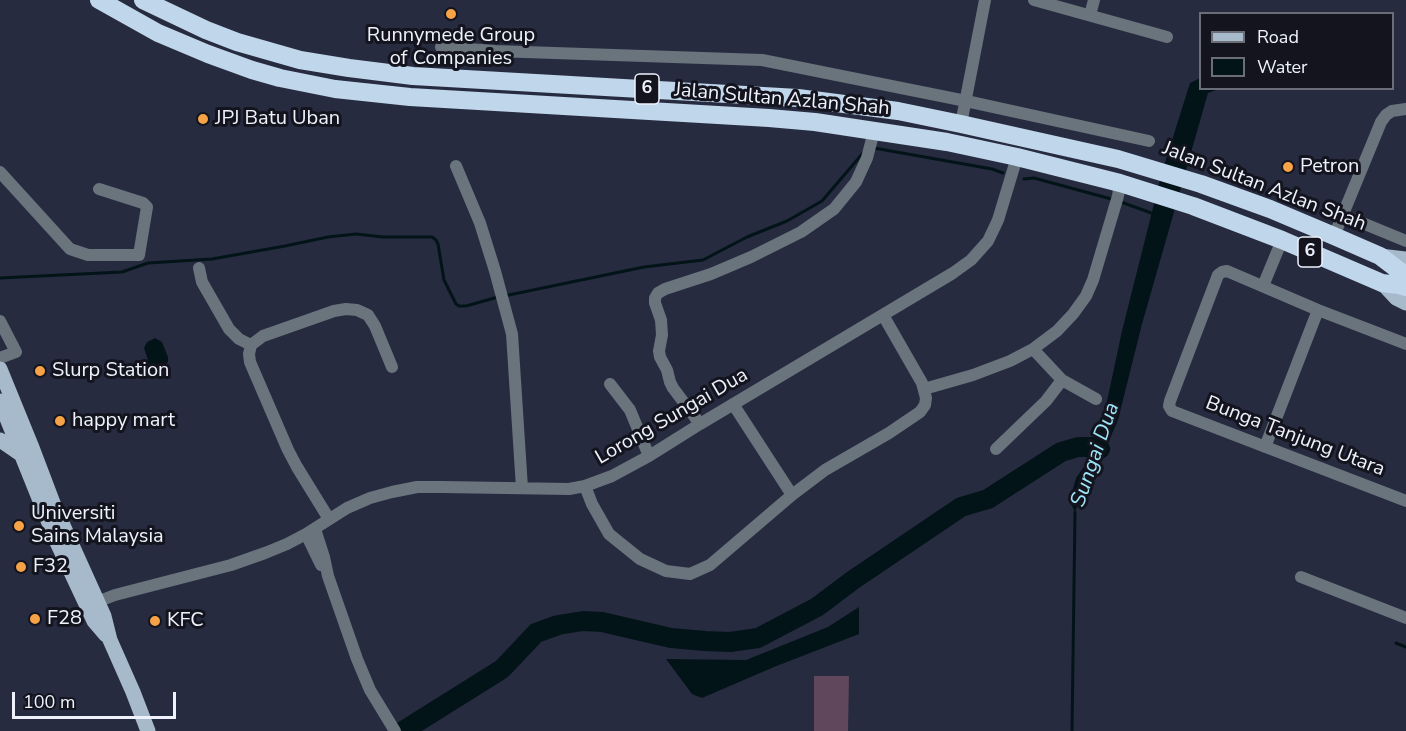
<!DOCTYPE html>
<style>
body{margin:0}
#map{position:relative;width:1406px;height:731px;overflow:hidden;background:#272b40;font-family:"Nunito Sans",sans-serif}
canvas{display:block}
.legend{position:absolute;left:1199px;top:12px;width:195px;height:78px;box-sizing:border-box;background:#13141e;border:2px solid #6b6d77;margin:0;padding:8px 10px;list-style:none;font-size:18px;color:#eff2fd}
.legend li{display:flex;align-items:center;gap:12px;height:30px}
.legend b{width:30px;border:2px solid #6b6d77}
.scale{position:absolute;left:12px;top:692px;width:164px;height:27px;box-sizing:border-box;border:3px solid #eff2fd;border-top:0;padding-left:8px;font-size:18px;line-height:21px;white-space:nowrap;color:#eff2fd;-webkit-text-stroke:4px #13141e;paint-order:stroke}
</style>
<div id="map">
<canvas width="1406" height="731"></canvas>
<ul class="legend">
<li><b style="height:8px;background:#a7bacc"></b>Road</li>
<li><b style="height:16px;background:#031418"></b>Water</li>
</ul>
<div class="scale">100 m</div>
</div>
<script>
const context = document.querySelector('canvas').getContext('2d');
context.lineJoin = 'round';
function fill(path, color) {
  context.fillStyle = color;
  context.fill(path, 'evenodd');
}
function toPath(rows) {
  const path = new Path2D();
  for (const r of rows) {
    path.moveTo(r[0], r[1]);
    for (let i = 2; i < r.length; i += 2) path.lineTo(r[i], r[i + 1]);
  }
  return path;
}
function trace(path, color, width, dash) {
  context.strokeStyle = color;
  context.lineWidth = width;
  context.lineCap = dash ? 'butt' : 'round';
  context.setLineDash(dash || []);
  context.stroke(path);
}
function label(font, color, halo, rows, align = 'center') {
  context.font = font + ' "Nunito Sans",sans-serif';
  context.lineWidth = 6;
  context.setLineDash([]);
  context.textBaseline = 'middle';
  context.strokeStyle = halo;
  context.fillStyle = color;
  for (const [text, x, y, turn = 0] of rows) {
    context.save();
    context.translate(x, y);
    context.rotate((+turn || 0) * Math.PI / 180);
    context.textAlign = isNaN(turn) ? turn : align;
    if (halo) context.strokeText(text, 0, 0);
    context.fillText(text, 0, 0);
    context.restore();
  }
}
fill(toPath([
 [814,676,849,676,848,731,814,731]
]), '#61475b');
fill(toPath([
 [1200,78,1200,88,1219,89,1208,93,1142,324,1118,420,1093,477,1085,488,1075,512,1071,504,1072,492,1076,478,1086,464,1091,455,1103,420,1122,331,1162,172,1190,83],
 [155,338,162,342,168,357,168,362,164,366,142,375,139,373,138,370,140,367,146,363,148,360,144,348,147,342],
 [859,607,859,634,774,667,702,698,692,694,666,659,746,660,828,627]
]), '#031418');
trace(toPath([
 [874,148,992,169,1003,173],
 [1024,179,1034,178,1115,200],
 [1121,202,1154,214],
 [0,278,122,272,148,263,212,259,285,246,328,237,356,234,383,237,432,237,436,240,438,244,444,280,456,304,459,306,466,306,498,297],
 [504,296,644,267,703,260,747,237,787,221,822,201,863,153],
 [1396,643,1406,647],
 [1072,731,1075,512]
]), '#031418', 3);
trace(toPath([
 [403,731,502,669,536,633,558,625,583,621,602,622,671,638,705,641,730,642,758,638,817,607,853,580,961,507,988,499,1061,452,1078,447,1093,447,1100,449]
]), '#031418', 20);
trace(toPath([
 [1034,0,1167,37],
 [1090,15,1094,0],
 [441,47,495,51,762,60,966,101,1149,141],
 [961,124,985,0],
 [456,166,480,223,495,271,512,334,522,488],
 [0,172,70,249,88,255,139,255,147,207,143,203,99,189],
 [1343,215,1406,241],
 [1334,236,1381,122,1386,115,1392,111,1406,109],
 [199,268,202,282,229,329,239,339,251,345],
 [1263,286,1282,240],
 [0,321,16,352,0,358],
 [1406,344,1318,310,1227,271,1222,272,1218,275,1170,401,1169,406,1172,411,1406,501],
 [1033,349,1062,380,1096,399],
 [610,384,630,410,649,456],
 [924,389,973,375,1010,361,1033,349,1057,331,1073,314,1086,296,1093,280,1118,196,1120,183],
 [733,404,792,495],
 [700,424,673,388,670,382,667,370,660,357,659,351,662,335,661,320,655,303,655,298,658,293,665,289,711,274,751,257,801,232,834,209,856,182,867,158,874,131],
 [1265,447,1318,310],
 [996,449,1046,401,1062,380],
 [585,486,592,504,609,534,640,559,666,571,690,574,710,565,792,495,825,470,889,433,920,412,925,405,926,398,922,383,883,315],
 [329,519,297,467,288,450,250,362,249,354,251,345,263,336,334,311,346,309,357,310,368,315,375,326,392,367],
 [315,529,324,557,328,576,357,659,370,690,395,731],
 [306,534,321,565],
 [1301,577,1406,618],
 [89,605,115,595,231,565,265,553,287,544,306,534,347,508,370,498,392,492,417,487,442,487,569,489,585,486,612,476,649,456,700,424,953,273,971,260,988,241,998,220,1017,157]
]), '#6a747c', 12);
trace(toPath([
 [1380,256,1406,259],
 [1382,283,1396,298,1406,303],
 [0,369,31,445,53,503,104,616,110,640,133,692,148,731],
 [0,401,55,538,94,621,106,635],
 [0,440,22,455]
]), '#a7bacc', 15);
trace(toPath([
 [99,0,158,33,208,54,252,70,280,78,335,89,410,97,769,118,815,122,947,142,1017,157,1120,183,1193,206,1282,240,1382,283,1399,285,1406,287],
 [143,0,206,30,237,42,300,60,349,68,413,76,798,98,898,111,961,124,1118,159,1201,184,1270,209,1334,236,1380,256,1401,272,1406,274]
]), '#c0d6eb', 18);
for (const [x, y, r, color] of [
 [451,14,6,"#f6a246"],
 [203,119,6,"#f6a246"],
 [1288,167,6,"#f6a246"],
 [40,371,6,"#f6a246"],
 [60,421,6,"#f6a246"],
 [19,526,6,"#f6a246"],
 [21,567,6,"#f6a246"],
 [35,619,6,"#f6a246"],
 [155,621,6,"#f6a246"]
]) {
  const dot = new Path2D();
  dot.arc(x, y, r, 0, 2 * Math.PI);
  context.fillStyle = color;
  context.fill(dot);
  trace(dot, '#13141e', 2);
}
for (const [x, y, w] of [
 [647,89,24],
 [1310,252,24]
]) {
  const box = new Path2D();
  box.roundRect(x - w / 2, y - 15, w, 30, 4.5);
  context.fillStyle = '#13141e';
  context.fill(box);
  trace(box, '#eff2fd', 1.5);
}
label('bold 18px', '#eff2fd', null, [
 ["6",647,89],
 ["6",1310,252]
]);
label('20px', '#eff2fd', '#13141e', [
 ["Runnymede Group",451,36,"center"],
 ["of Companies",451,59,"center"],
 ["JPJ Batu Uban",215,119],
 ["Petron",1300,167],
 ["Slurp Station",52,371],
 ["happy mart",72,421],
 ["Universiti",31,514],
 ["Sains Malaysia",31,537],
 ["F32",33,567],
 ["F28",47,619],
 ["KFC",167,621]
], 'left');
label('20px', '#eff2fd', '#13141e', [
 ["Jalan Sultan Azlan Shah",782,100,5],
 ["Jalan Sultan Azlan Shah",1264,187,21],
 ["Lorong Sungai Dua",672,417,-30],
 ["Bunga Tanjung Utara",1295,437,21]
]);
label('italic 21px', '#9de5f8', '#13141e', [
 ["Sungai Dua",1096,455,-71]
]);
</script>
